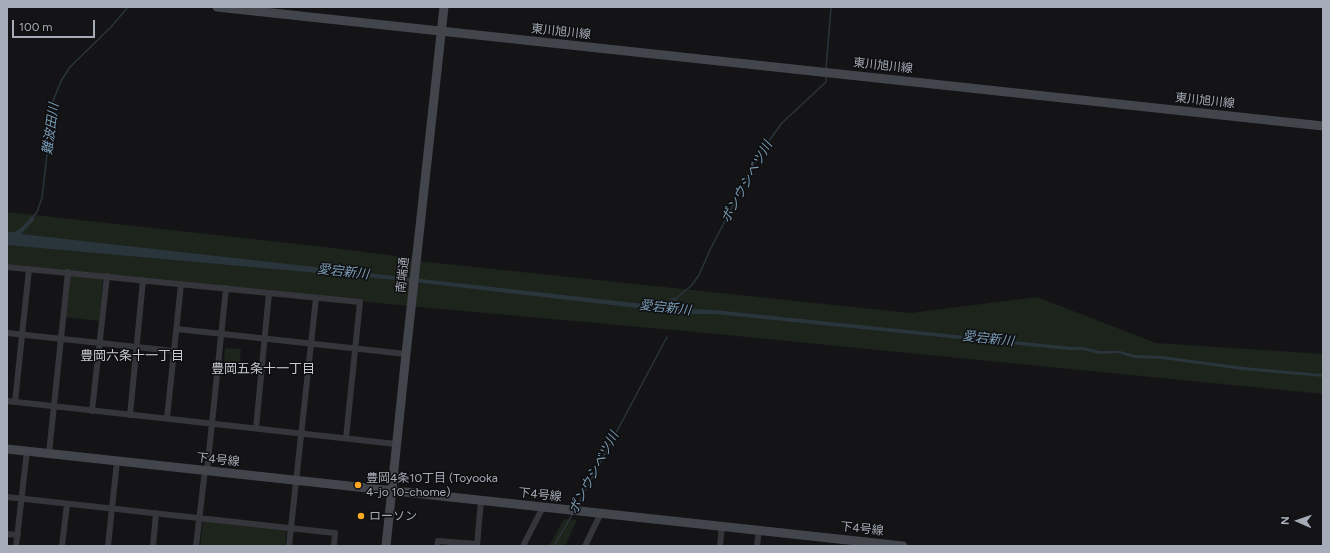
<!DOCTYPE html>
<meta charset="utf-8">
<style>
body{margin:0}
#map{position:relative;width:1330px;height:553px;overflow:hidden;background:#141416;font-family:Figtree,sans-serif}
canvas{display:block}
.frame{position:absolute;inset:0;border:8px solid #a5abb7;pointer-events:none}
.north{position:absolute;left:1278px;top:501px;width:40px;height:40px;-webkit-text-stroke:3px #0f0f11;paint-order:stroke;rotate:272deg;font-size:11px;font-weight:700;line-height:16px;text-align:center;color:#a5abb7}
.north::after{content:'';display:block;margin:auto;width:14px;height:18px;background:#a5abb7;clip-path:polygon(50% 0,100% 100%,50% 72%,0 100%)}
.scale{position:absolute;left:12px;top:20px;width:83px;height:18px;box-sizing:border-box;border:2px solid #a5abb7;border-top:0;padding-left:5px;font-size:12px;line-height:14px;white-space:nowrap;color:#a5abb7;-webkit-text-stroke:3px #0f0f11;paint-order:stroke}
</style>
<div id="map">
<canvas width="1330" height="553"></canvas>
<div class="frame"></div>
<div class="north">N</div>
<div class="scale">100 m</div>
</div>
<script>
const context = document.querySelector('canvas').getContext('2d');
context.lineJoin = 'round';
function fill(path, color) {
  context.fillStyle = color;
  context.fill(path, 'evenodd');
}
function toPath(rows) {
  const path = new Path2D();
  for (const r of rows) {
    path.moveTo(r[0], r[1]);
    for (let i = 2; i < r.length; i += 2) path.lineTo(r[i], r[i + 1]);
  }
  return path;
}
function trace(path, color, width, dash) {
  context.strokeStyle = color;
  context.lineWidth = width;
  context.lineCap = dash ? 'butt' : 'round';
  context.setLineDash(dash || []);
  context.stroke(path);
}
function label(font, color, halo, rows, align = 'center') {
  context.font = font + ' Figtree,"Noto Sans JP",sans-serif';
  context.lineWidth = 3;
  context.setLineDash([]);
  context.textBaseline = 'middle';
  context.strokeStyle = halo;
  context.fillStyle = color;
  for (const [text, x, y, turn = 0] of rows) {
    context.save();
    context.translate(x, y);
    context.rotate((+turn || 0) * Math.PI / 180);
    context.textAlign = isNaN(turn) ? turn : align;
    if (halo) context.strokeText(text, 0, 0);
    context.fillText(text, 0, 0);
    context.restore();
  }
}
fill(toPath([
 [7,212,325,247,413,258,418,261,910,313,1037,297,1156,343,1323,354,1323,394,706,333,408,306,7,264],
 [68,275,102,278,103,280,99,321,64,317],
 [225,348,241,349,239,375,223,374],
 [564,519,577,520,565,546,549,546],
 [203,521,287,529,285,546,200,546]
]), '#1c241c');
fill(toPath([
 [32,216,35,219,21,234,662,306,672,298,678,299,669,305,668,308,715,310,1072,347,1083,347,1100,351,1120,351,1135,355,1162,356,1244,367,1321,374,1323,373,1323,377,1242,370,1162,359,1135,358,1118,353,1098,354,1084,350,1067,350,715,314,689,314,396,280,7,245,7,232,14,232,20,229]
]), '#29343b');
trace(toPath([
 [826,69,831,7],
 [33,217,37,212,42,198,53,101,61,81,70,67,111,27,128,7],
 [674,300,691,286,699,275,710,250,760,153,782,123,826,82,826,77],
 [576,508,667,337],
 [554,546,573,513]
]), '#29343b', 1.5);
trace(toPath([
 [7,267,360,302,346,438],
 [177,329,406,354],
 [7,333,174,351],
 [7,401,396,444],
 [15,402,29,269],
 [92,411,107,276],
 [130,415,143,280],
 [167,418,181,284],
 [256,428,269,293],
 [49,453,68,272],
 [207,471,226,288],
 [7,497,335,533,334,546],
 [7,534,18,535],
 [16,546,27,451],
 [62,546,67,504],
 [108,546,117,461],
 [153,546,156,513],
 [196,546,205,470],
 [289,546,316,298],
 [437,546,438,541,477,544],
 [477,546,481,500],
 [523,546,543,507],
 [585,546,601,513],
 [720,546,722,526],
 [757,546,759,530]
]), '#35363b', 6);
trace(toPath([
 [217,7,1323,126],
 [7,449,903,546],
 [386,546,406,354,444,7]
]), '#42454b', 9);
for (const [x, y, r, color] of [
 [358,485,4,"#fea923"],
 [361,516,4,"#fea923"]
]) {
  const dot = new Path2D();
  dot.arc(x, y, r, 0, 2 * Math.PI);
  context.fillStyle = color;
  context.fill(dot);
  trace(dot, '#0f0f11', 1.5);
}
label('12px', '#a5abb7', '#0f0f11', [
 ["東川旭川線",561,32,6],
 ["東川旭川線",883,66,6],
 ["東川旭川線",1205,101,6],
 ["南端通",403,275,-84],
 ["下4号線",218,460,6],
 ["下4号線",540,495,6],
 ["下4号線",862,529,6]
]);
label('12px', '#a5abb7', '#0f0f11', [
 ["豊岡4条10丁目 (Toyooka",366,478],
 ["4-jo 10-chome)",366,492],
 ["ローソン",369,516]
], 'left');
label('italic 13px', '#799cb5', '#0f0f11', [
 ["難波田川",51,129,-82],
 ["ポンウシベツ川",747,182,-61],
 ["愛宕新川",343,272,6],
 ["愛宕新川",665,308,6],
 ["愛宕新川",988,339,6],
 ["ポンウシベツ川",594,473,-62]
]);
label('13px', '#c6cad3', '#0f0f11', [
 ["豊岡六条十一丁目",132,356],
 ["豊岡五条十一丁目",263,369]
]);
</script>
